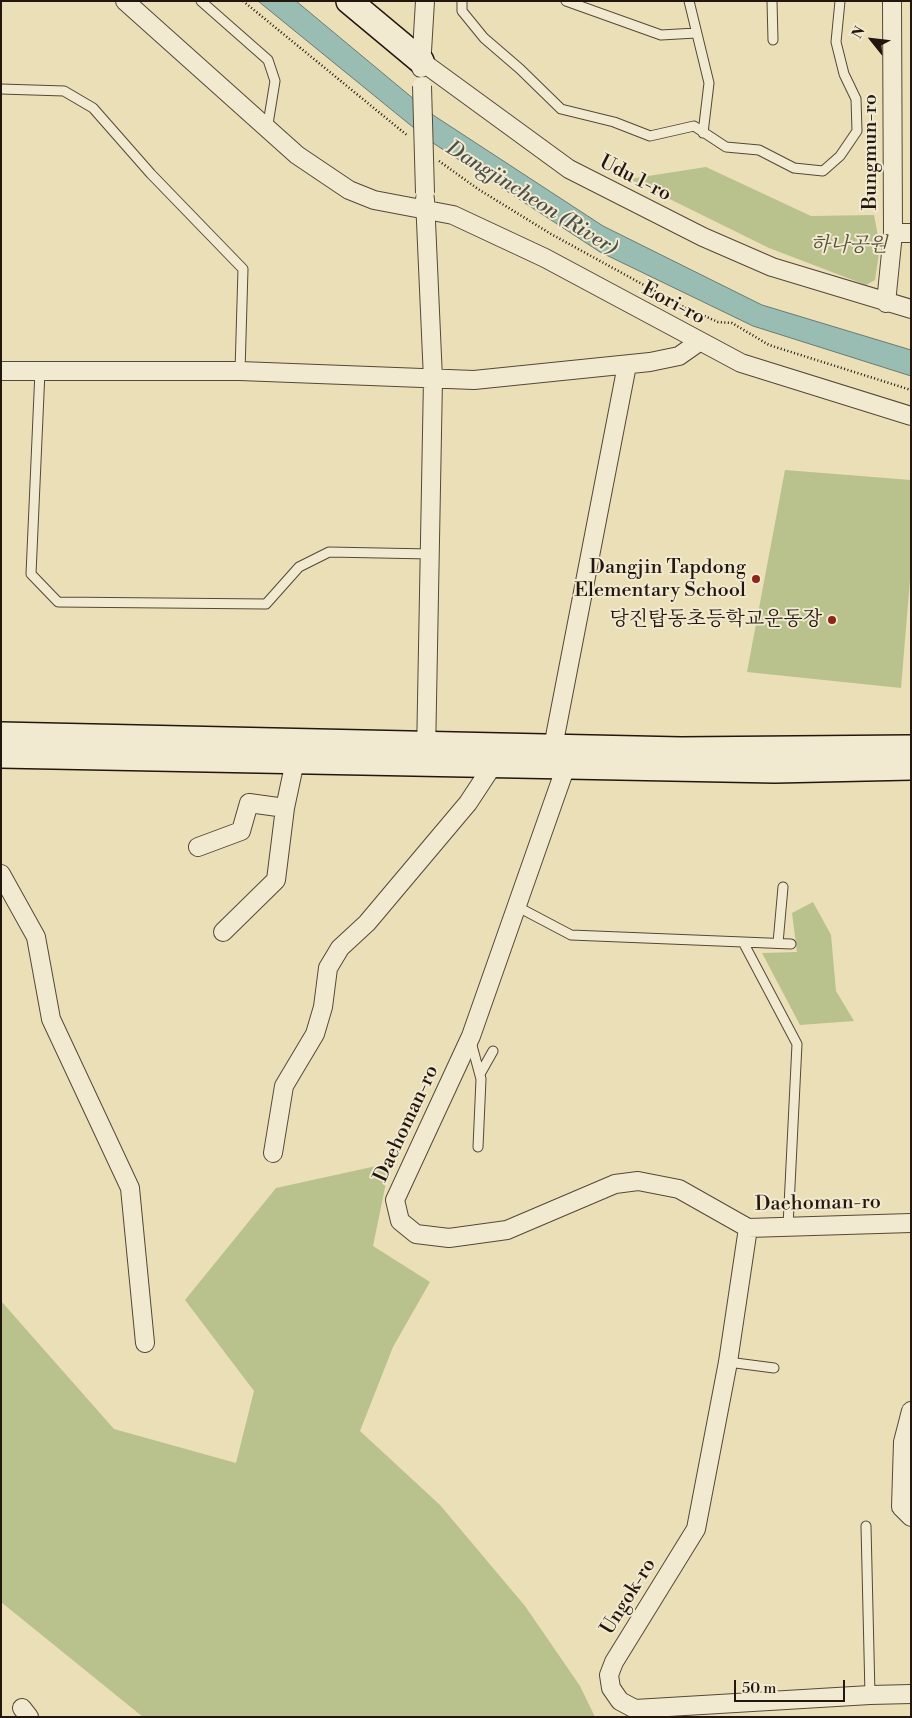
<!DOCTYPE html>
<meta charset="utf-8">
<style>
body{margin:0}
#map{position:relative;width:912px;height:1718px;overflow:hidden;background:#ebdfb7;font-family:"Libre Bodoni",serif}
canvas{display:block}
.frame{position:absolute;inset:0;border:2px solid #22160e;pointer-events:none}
.north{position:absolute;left:847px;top:15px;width:50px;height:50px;-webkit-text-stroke:4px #f2ead0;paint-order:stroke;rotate:299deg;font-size:14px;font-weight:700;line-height:20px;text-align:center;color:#22160e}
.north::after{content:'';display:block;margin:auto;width:18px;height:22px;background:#22160e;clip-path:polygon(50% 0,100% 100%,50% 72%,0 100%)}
.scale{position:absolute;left:734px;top:1680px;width:111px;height:22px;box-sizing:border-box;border:2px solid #22160e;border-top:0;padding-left:6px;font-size:15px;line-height:18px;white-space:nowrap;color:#22160e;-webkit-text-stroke:4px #f2ead0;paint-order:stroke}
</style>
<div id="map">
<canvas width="912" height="1718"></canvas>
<div class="frame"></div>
<div class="north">N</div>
<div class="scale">50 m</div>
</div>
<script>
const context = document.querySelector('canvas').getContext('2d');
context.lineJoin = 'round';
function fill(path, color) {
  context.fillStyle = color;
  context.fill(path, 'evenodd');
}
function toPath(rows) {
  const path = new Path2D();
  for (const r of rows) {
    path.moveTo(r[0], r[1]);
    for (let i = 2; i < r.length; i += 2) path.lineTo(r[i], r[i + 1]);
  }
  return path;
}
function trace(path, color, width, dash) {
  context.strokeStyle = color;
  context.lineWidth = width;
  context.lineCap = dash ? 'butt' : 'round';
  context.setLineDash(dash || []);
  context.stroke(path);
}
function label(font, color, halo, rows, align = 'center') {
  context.font = font + ' "Libre Bodoni","Noto Serif KR",serif';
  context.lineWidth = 4;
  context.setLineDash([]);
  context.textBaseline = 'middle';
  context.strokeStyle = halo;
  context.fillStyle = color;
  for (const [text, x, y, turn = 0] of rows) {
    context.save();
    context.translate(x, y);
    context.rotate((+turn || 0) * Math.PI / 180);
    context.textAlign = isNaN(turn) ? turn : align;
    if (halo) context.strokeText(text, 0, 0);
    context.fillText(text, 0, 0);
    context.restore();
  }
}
fill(toPath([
 [706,167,811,216,874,215,880,246,875,280,866,285,769,248,629,179],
 [785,470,911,480,911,568,901,688,747,672],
 [813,902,831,935,836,991,854,1021,800,1025,762,953,797,952,792,913],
 [390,1163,373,1246,430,1282,393,1347,360,1431,440,1505,525,1606,580,1686,595,1717,143,1717,1,1602,1,1301,114,1429,236,1463,254,1391,185,1300,276,1188]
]), '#b9c18d');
const water = toPath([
 [258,1,296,1,433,115,603,226,762,305,911,350,911,376,753,326,600,252,430,141,258,1]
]);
fill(water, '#99bcb3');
trace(water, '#697a71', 1);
const lane = toPath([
 [201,1,268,60,275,81,267,130],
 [462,1,462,11,484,38,520,69,561,109,614,122,650,136,694,126,726,147,759,150,794,168,823,171,840,156,857,131,856,99,844,74,836,42,840,1],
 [566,1,661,35,696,33],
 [689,1,709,83,703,133],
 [772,1,773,40],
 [1,89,64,91,93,108,151,174,243,269,240,371],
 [40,371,31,574,58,602,266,604,299,567,329,552,430,554],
 [516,906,571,935,743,942,797,1044,788,1226],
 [743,942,791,944],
 [778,943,783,887],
 [471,1042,481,1079,478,1147],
 [480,1074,493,1051],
 [728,1362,774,1368],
 [866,1526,870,1695]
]);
const street = toPath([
 [125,1,297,155,349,190,374,200,453,215,545,258,741,363,911,416],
 [421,61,569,169,703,237,772,267,911,309],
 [421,68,425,1],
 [425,199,433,379,426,755],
 [893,233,911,233],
 [886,303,893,233,892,1],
 [1,371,240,371,474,380,650,362,679,356,699,342],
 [553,747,627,365],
 [566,766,471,1036,395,1200,400,1221,416,1234,449,1238,507,1230,615,1184,638,1181,679,1189,748,1228,911,1223],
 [198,847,241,831,249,803,285,808],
 [1,874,36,937,51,1019,130,1188,145,1343],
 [223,932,276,880,285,808,295,761],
 [273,1153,284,1086,315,1034,323,1007,328,968,340,948,367,923,468,803,493,765],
 [748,1228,728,1362,696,1529,614,1662,609,1675,611,1688,620,1701,635,1709,870,1695,911,1694],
 [911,1411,903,1442,901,1507,911,1517],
 [22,1708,29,1717]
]);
const secondary = toPath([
 [349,1,421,61],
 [1,735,681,750,911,748],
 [1,755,775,770,911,767]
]);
trace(lane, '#544838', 11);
trace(street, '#544838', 20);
trace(secondary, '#22160e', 28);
trace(toPath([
 [243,1,408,136],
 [439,161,478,189,551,234,682,306,718,322,732,323,769,345,911,390]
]), '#22160e', 2.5, [1, 2.5]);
trace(lane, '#f2ead0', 9);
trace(street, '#f2ead0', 18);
trace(secondary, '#f2ead0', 25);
const streetBridge = toPath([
 [422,86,425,193]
]);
trace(streetBridge, '#544838', 20, []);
trace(streetBridge, '#f2ead0', 18);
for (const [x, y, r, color] of [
 [756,579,5,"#8f2418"],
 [832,620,5,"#8f2418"]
]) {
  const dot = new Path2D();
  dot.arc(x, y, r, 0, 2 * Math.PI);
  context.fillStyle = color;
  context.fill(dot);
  trace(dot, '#f2ead0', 2);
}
label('20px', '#22160e', '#f2ead0', [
 ["Bungmun-ro",871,152,-90],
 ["Udu 1-ro",635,179,27],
 ["Eori-ro",673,304,28],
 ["Daehoman-ro",407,1124,-65],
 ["Daehoman-ro",818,1204,-1],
 ["Ungok-ro",629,1597,-58]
]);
label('italic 20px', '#57523a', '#f2ead0', [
 ["하나공원",849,246]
]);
label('20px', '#22160e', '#f2ead0', [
 ["Dangjin Tapdong",746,568],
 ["Elementary School",746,591],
 ["당진탑동초등학교운동장",822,620]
], 'right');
label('italic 21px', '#4c5048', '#f2ead0', [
 ["Dangjincheon (River)",531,199,32]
]);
</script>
